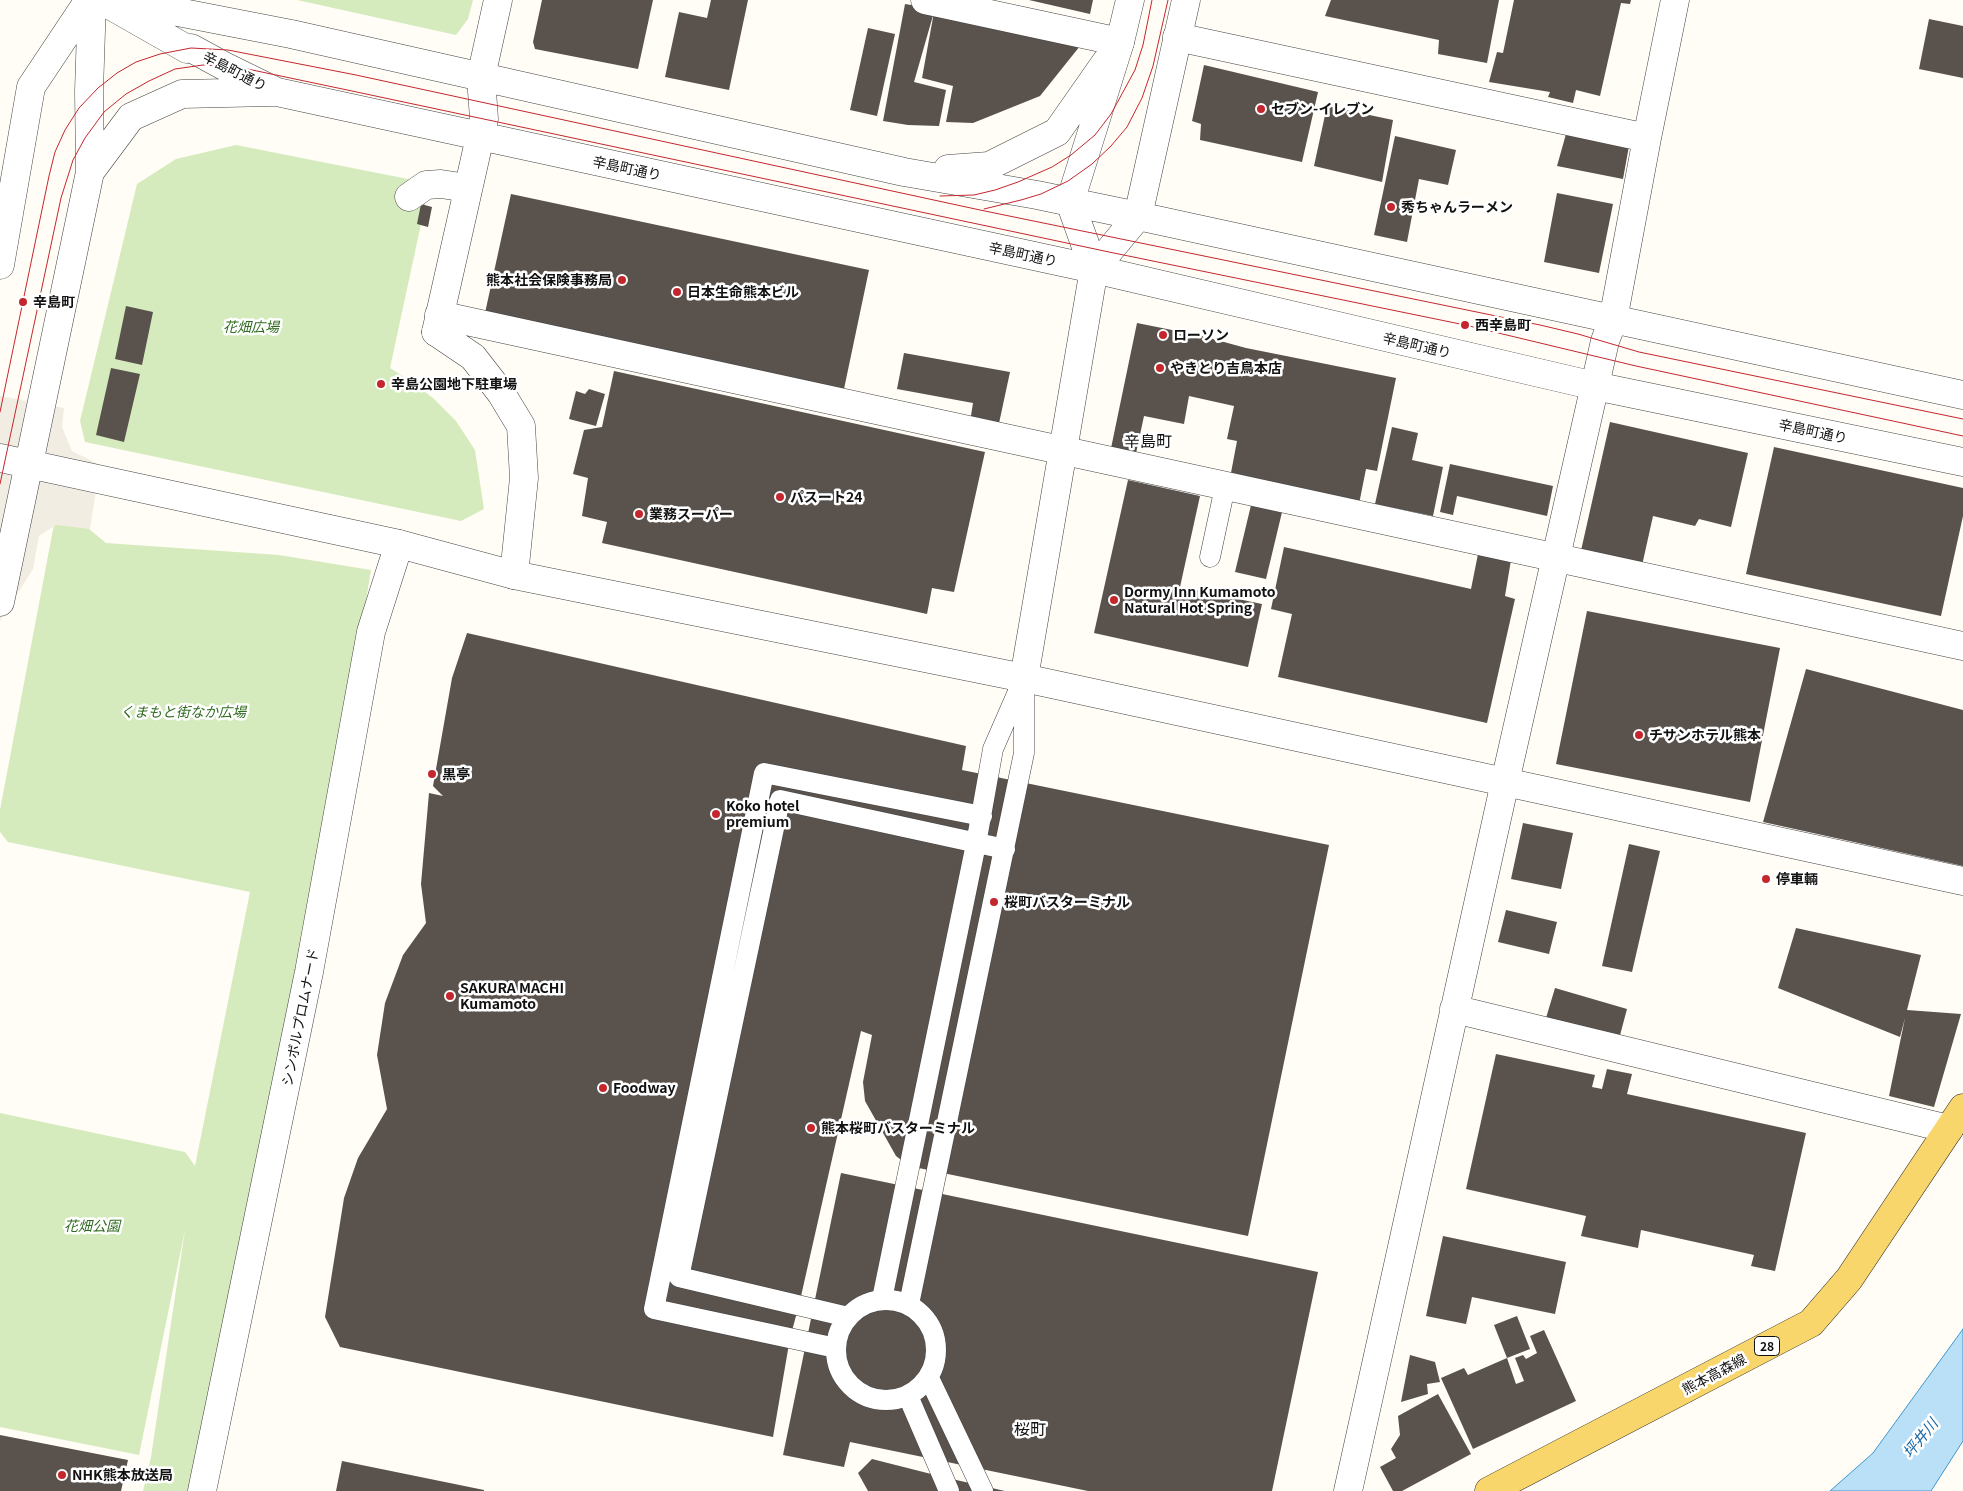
<!DOCTYPE html>
<meta charset="utf-8">
<style>
body{margin:0}
canvas{display:block;background:#fffdf5}
</style>
<canvas width="1963" height="1491"></canvas>
<script>
const context = document.querySelector('canvas').getContext('2d');
context.lineJoin = 'round';
function fill(path, color) {
  context.fillStyle = color;
  context.fill(path, 'evenodd');
}
function toPath(rows) {
  const path = new Path2D();
  for (const r of rows) {
    if (r.length === 3) {
      path.moveTo(r[0] + r[2], r[1]);
      path.arc(r[0], r[1], r[2], 0, 2 * Math.PI);
      continue;
    }
    path.moveTo(r[0], r[1]);
    for (let i = 2; i < r.length; i += 2) path.lineTo(r[i], r[i + 1]);
  }
  return path;
}
function trace(path, color, width, dash) {
  context.strokeStyle = color;
  context.lineWidth = width;
  context.lineCap = dash ? 'butt' : 'round';
  context.setLineDash(dash || []);
  context.stroke(path);
}
function label(font, color, halo, rows, align = 'center') {
  context.font = font + ' Georgia,"Noto Sans JP",serif';
  context.lineWidth = 5;
  context.setLineDash([]);
  context.textBaseline = 'middle';
  context.strokeStyle = halo;
  context.fillStyle = color;
  for (const [text, x, y, turn = 0] of rows) {
    context.save();
    context.translate(x, y);
    context.rotate((+turn || 0) * Math.PI / 180);
    context.textAlign = isNaN(turn) ? turn : align;
    if (halo) context.strokeText(text, 0, 0);
    context.fillText(text, 0, 0);
    context.restore();
  }
}
fill(toPath([
 [297,0,473,0,468,19,456,35],
 [236,145,418,181,427,196,390,368,414,383,434,399,456,421,475,450,484,509,461,521,85,442,80,421,137,184,176,159],
 [58,503,106,543,279,555,371,570,315,907,202,1491,143,1491,151,1457,185,1230,139,1455,0,1427,0,1113,185,1152,195,1166,250,892,8,842,0,832,0,810]
]), '#d5ebbd');
fill(toPath([
 [0,396,64,408,62,427,72,451,100,465,90,529,56,525,39,536,33,569,0,621]
]), '#f1ede2');
const water = toPath([
 [1963,1329,1963,1441,1931,1491,1830,1491,1873,1453,1963,1329]
]);
fill(water, '#b9e0f7');
trace(water, '#3f96cf', 1);
fill(toPath([
 [542,0,653,0,638,69,535,49,533,42],
 [711,0,748,0,729,90,665,77,679,12,707,18],
 [1029,0,1093,0,1090,14],
 [1331,0,1499,0,1487,63,1438,54,1439,40,1325,16],
 [1514,0,1631,0,1630,4,1621,3,1600,96,1576,90,1573,103,1548,97,1550,92,1489,82,1497,52,1503,53],
 [905,4,935,9,1084,41,1040,96,973,123,946,122,953,86,922,78,934,12,914,82,946,90,939,126,908,125,883,121],
 [1929,19,1963,26,1963,78,1919,69],
 [868,28,895,34,877,116,850,110],
 [1204,65,1318,92,1302,162,1200,140,1201,124,1192,121],
 [1327,106,1393,120,1382,182,1314,166],
 [1566,134,1629,146,1623,179,1557,166],
 [1395,136,1456,150,1448,185,1419,179,1407,242,1374,235],
 [1557,193,1613,204,1599,273,1544,262],
 [511,194,869,270,844,389,485,313],
 [421,204,432,207,428,227,417,224],
 [126,306,153,312,142,365,115,359],
 [1137,323,1202,336,1246,348,1396,378,1377,471,1366,469,1359,504,1230,478,1237,441,1227,439,1234,406,1189,396,1184,424,1144,416,1135,458,1110,453],
 [904,353,1010,372,998,428,970,422,973,403,897,389],
 [111,368,140,374,124,442,96,435],
 [614,371,985,452,954,592,932,588,927,614,602,543,607,522,582,516,588,478,573,474,584,430,602,427],
 [589,389,605,394,596,426,569,419,576,391,585,394],
 [1610,422,1748,453,1731,527,1699,519,1695,526,1653,516,1641,570,1580,555],
 [1392,427,1418,433,1412,460,1443,467,1433,516,1375,504],
 [1774,447,1963,488,1963,516,1941,616,1746,574],
 [1450,464,1553,486,1547,516,1457,496,1453,515,1440,512],
 [1128,480,1200,496,1180,587,1262,604,1248,667,1094,633],
 [1252,501,1283,508,1266,579,1235,572],
 [1284,547,1471,589,1478,554,1511,560,1505,596,1515,599,1487,723,1278,677,1292,614,1271,609],
 [1587,611,1780,648,1750,802,1556,764],
 [467,633,966,746,962,770,1329,845,1248,1236,909,1166,896,1156,865,1101,863,1082,872,1035,861,1031,799,1305,790,1338,773,1437,340,1347,325,1317,344,1198,358,1158,387,1109,377,1055,385,1003,403,955,426,923,421,884,429,793,443,796,433,786,452,678],
 [1806,669,1963,710,1963,866,1763,822],
 [1523,823,1573,833,1561,889,1511,879],
 [1629,844,1660,851,1632,972,1602,966],
 [1506,910,1557,922,1549,954,1498,942],
 [1796,928,1921,955,1907,1010,1961,1014,1934,1107,1889,1096,1905,1018,1900,1037,1778,988],
 [1555,988,1627,1009,1619,1039,1546,1018],
 [1496,1054,1595,1075,1592,1087,1602,1089,1607,1069,1632,1074,1627,1094,1806,1133,1775,1271,1751,1266,1754,1255,1641,1230,1638,1248,1581,1236,1586,1216,1466,1189],
 [841,1173,1318,1272,1272,1491,1088,1491,850,1442,844,1467,783,1455],
 [1443,1236,1566,1262,1555,1314,1472,1297,1466,1324,1426,1316],
 [1517,1316,1530,1349,1507,1358,1494,1325],
 [1544,1330,1576,1401,1473,1449,1441,1378,1464,1368,1468,1375,1507,1358,1516,1384,1524,1381,1515,1358,1523,1355,1526,1359,1537,1353,1530,1336],
 [1410,1355,1435,1362,1440,1382,1427,1384,1428,1394,1401,1402],
 [1438,1394,1471,1454,1402,1491,1393,1491,1380,1467,1396,1458,1391,1449,1400,1435,1398,1416],
 [0,1435,128,1460,121,1491,0,1491],
 [872,1459,943,1477,1005,1491,868,1491,858,1473],
 [342,1461,484,1490,484,1491,336,1491]
]), '#5a524d');
const service = toPath([
 [1210,557,1225,487],
 [882,1299,976,844,993,749,1024,678],
 [886,1350,50],
 [909,1304,1024,753,1024,686],
 [848,1317,679,1277,780,800,1005,849],
 [836,1348,654,1309,764,773,982,816],
 [929,1378,983,1491],
 [908,1396,949,1491]
]);
const pedestrian = toPath([
 [202,1491,309,972,371,632,399,544]
]);
const minor = toPath([
 [925,0,1120,42],
 [1177,37,1647,138],
 [481,77,498,0],
 [439,315,1963,646],
 [436,332,473,357,501,393,521,426,524,478,514,575],
 [1454,1009,1949,1129],
 [1348,1491,1505,782,1605,341,1613,320,1647,138,1675,0]
]);
const tertiary = toPath([
 [101,0,187,49,191,48,224,66,277,92,1094,269,1595,386,1963,462],
 [116,0,291,34,904,172,1037,195,1138,216,1963,395],
 [948,169,989,166,1057,132,1106,62],
 [90,172,131,117,182,94,271,92],
 [409,197,426,185,441,184,467,188],
 [0,265,31,87,89,0],
 [1094,269,1138,216,1186,0],
 [436,332,484,119,481,77],
 [0,458,399,544,514,575,1024,678,1963,881],
 [0,602,90,172,89,91,92,0],
 [1024,678,1094,269,1070,202,1120,42,1130,0]
]);
const primary = toPath([
 [1489,1491,1811,1323,1849,1279,1963,1108]
]);
trace(service, '#444', 21);
trace(pedestrian, '#444', 29);
trace(minor, '#444', 29);
trace(tertiary, '#444', 29);
trace(primary, '#222', 29);
trace(service, '#fff', 20);
trace(pedestrian, '#fff', 28);
trace(minor, '#fff', 28);
trace(tertiary, '#fff', 28);
trace(primary, '#f9d66b', 28);
trace(toPath([
 [940,196,974,195,995,190,1018,182,1052,167,1071,155,1095,135,1111,114,1135,70,1143,45,1152,0],
 [984,209,1021,200,1041,194,1068,181,1092,164,1111,146,1127,127,1142,98,1153,66,1168,0],
 [0,412,49,176,55,152,65,130,79,108,98,88,117,73,136,62,160,54,191,48,228,50,356,75,980,210,1540,325,1578,334,1639,352,1963,419],
 [0,484,61,198,73,160,85,138,104,112,126,94,149,81,175,69,203,65,238,67,352,91,1109,252,1465,325,1636,366,1963,436]
]), '#c4262e', 1);
for (const [x, y, r, color] of [
 [1261,109,5,"#c4262e"],
 [1391,207,5,"#c4262e"],
 [622,280,5,"#c4262e"],
 [677,292,5,"#c4262e"],
 [23,302,5,"#c4262e"],
 [1465,325,5,"#c4262e"],
 [1163,335,5,"#c4262e"],
 [1160,368,5,"#c4262e"],
 [381,384,5,"#c4262e"],
 [780,497,5,"#c4262e"],
 [639,514,5,"#c4262e"],
 [1114,600,5,"#c4262e"],
 [1639,735,5,"#c4262e"],
 [432,774,5,"#c4262e"],
 [716,814,5,"#c4262e"],
 [1766,879,5,"#c4262e"],
 [994,902,5,"#c4262e"],
 [450,996,5,"#c4262e"],
 [603,1088,5,"#c4262e"],
 [811,1128,5,"#c4262e"],
 [62,1475,5,"#c4262e"]
]) {
  const dot = new Path2D();
  dot.arc(x, y, r, 0, 2 * Math.PI);
  context.fillStyle = color;
  context.fill(dot);
  trace(dot, '#fff', 2);
}
for (const [x, y, w] of [
 [1767,1346,25]
]) {
  const box = new Path2D();
  box.roundRect(x - w / 2, y - 9.5, w, 19, 4);
  context.fillStyle = '#fff';
  context.fill(box);
  trace(box, '#111', 1);
}
label('bold 12px', '#111', null, [
 ["28",1767,1346]
]);
label('14px', '#111', '#fff', [
 ["辛島町通り",235,71,27],
 ["辛島町通り",627,168,12],
 ["辛島町通り",1023,254,12],
 ["辛島町通り",1417,345,13],
 ["辛島町通り",1813,431,12],
 ["シンボルプロムナード",300,1017,-79],
 ["熊本高森線",1714,1374,-28]
]);
label('bold 14px', '#111', '#fff', [
 ["セブン-イレブン",1271,109],
 ["秀ちゃんラーメン",1401,207],
 ["熊本社会保険事務局",612,280,"right"],
 ["日本生命熊本ビル",687,292],
 ["辛島町",33,302],
 ["西辛島町",1475,325],
 ["ローソン",1173,335],
 ["やきとり吉鳥本店",1170,368],
 ["辛島公園地下駐車場",391,384],
 ["パスート24",790,497],
 ["業務スーパー",649,514],
 ["Dormy Inn Kumamoto",1124,592],
 ["Natural Hot Spring",1124,608],
 ["チサンホテル熊本",1649,735],
 ["黒亭",442,774],
 ["Koko hotel",726,806],
 ["premium",726,822],
 ["停車輛",1776,879],
 ["桜町バスターミナル",1004,902],
 ["SAKURA MACHI",460,988],
 ["Kumamoto",460,1004],
 ["Foodway",613,1088],
 ["熊本桜町バスターミナル",821,1128],
 ["NHK熊本放送局",72,1475]
], 'left');
label('italic 14px', '#2f6b1f', '#fff', [
 ["花畑広場",251,327],
 ["くまもと街なか広場",183,712],
 ["花畑公園",92,1226]
]);
label('italic 15px', '#1768a6', '#fff', [
 ["坪井川",1920,1438,-51]
]);
label('16px', '#111', '#fff', [
 ["辛島町",1148,441],
 ["桜町",1030,1429]
]);
</script>
